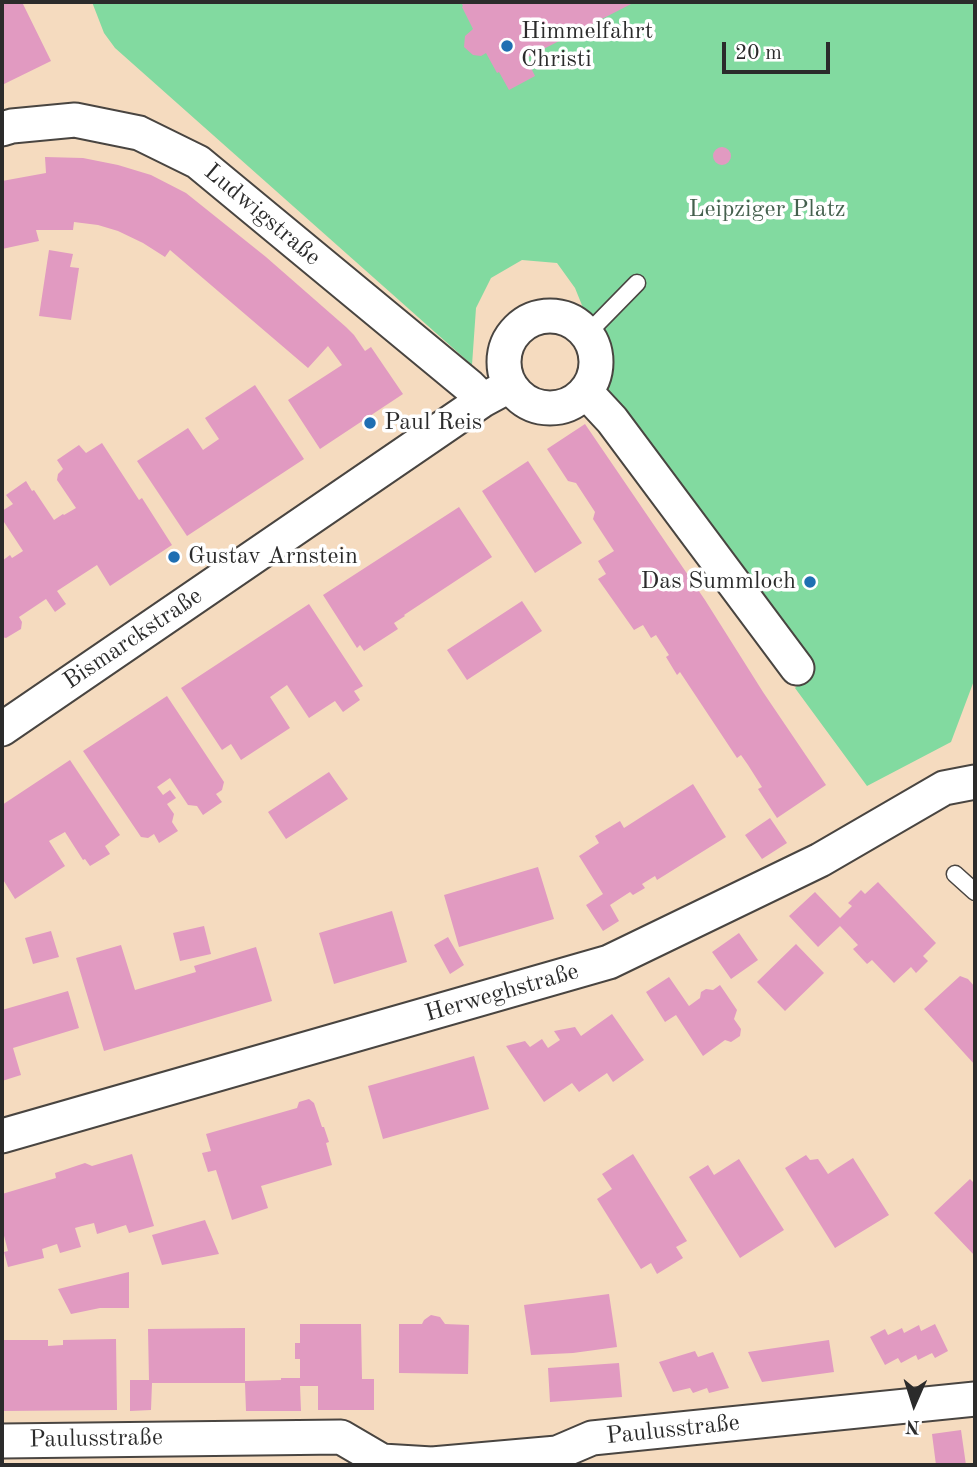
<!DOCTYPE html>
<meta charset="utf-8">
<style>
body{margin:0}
#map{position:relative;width:977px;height:1467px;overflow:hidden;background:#f5dbbf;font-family:"Old Standard TT",serif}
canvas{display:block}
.frame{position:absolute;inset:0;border:4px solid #2b2b2b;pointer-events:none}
.north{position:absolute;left:879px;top:1369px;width:70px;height:70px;-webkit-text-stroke:5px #fff;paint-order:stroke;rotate:183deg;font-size:19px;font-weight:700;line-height:28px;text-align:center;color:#2b2b2b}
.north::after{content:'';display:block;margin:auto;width:24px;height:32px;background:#2b2b2b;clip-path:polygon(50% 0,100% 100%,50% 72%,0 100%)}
.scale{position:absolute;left:722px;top:42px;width:108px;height:32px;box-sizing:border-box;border:4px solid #2b2b2b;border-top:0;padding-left:9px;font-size:21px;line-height:24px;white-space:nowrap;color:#2b2b2b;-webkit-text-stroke:5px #fff;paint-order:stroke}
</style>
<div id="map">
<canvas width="977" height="1467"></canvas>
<div class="frame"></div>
<div class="north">N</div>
<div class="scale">20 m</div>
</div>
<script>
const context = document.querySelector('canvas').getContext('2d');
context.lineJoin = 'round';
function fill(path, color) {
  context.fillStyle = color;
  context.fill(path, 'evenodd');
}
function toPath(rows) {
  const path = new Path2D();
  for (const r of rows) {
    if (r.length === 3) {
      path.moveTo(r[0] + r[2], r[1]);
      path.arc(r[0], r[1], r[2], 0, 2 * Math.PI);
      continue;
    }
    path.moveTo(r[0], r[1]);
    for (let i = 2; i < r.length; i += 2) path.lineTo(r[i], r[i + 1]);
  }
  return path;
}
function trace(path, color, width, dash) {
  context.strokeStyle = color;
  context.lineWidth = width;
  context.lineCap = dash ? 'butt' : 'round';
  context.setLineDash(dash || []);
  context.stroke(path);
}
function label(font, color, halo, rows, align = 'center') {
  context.font = font + ' "Old Standard TT",serif';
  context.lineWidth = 7;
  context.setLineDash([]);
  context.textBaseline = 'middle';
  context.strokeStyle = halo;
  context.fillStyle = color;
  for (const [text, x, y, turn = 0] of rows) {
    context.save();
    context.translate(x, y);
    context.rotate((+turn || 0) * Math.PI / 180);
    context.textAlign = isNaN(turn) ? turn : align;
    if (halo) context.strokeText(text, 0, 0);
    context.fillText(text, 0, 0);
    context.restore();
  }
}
fill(toPath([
 [92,2,975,2,975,678,951,742,867,786,795,688,815,668,592,367,590,325,575,288,557,263,522,260,491,278,476,308,472,365,115,48,104,33]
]), '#82daa0');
fill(toPath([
 [2,2,22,2,51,61,2,85],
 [461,2,635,2,526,58,535,76,509,90,499,72,497,73,486,53,481,56,473,55,464,47,465,36,473,29,462,7,463,6],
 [722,156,9],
 [45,157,83,158,118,165,151,175,186,193,266,257,346,327,354,335,365,351,371,347,403,394,320,449,288,400,342,365,328,346,308,368,170,250,165,257,143,243,118,231,98,225,74,222,73,230,36,230,39,241,2,249,2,181,46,173],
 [49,250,73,254,70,267,79,268,71,320,39,316],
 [255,385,304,459,187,536,137,461,188,428,203,450,219,439,205,418],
 [585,424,705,600,763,692,826,785,777,818,758,789,762,787,748,765,741,755,737,758,680,672,677,675,666,657,669,655,656,635,651,638,643,625,634,630,598,579,606,574,598,561,614,551,593,519,595,512,576,483,568,481,547,449],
 [102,443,139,500,142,498,172,545,110,586,97,565,57,591,66,604,55,612,46,599,19,617,22,622,21,629,6,638,2,637,2,561,10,555,12,558,23,551,2,519,2,511,13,504,6,495,26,481,32,491,34,490,54,520,63,514,64,515,76,508,57,480,58,474,63,469,57,460,79,445,86,453],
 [528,461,582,543,535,573,482,491],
 [459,507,492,557,404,615,405,616,394,623,398,629,364,651,360,645,357,648,323,595],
 [522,601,542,631,467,680,447,650],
 [309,604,363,686,354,691,360,700,343,712,335,701,309,718,287,685,270,697,290,728,241,760,231,744,222,750,181,688],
 [167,696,224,782,222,790,216,794,222,802,203,815,197,806,188,805,170,778,157,787,163,795,170,790,176,798,167,804,174,814,172,822,178,831,159,843,154,834,148,838,141,837,83,751],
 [70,760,120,835,105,846,110,854,90,866,85,859,83,860,65,832,49,841,65,866,15,899,2,878,2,805],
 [329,772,348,799,286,839,268,812],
 [693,784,726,837,657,880,655,876,642,884,645,888,633,895,630,892,610,905,619,921,603,931,586,905,603,894,579,856,599,843,595,836,620,821,624,828],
 [770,818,787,843,762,859,745,835],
 [538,867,554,919,459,947,444,895],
 [878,882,936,943,923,956,928,961,916,973,911,967,894,983,872,960,867,964,853,949,858,945,840,926,818,947,789,916,815,892,840,918,852,906,848,903,861,890,865,894],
 [392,911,407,962,334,984,319,933],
 [204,926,211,954,180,961,173,933],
 [51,931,59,957,33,964,25,938],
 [739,933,758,960,731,979,712,952],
 [448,937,464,965,450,974,434,945],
 [796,944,824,973,785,1011,757,982],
 [121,945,135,990,196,972,194,966,256,947,272,1001,104,1051,76,958],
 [960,976,968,979,975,987,975,1065,924,1009],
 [669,977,689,1006,700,998,701,992,706,989,713,990,720,985,737,1010,734,1019,741,1029,740,1036,731,1042,725,1040,703,1056,676,1015,665,1022,646,992],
 [68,991,79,1028,13,1048,21,1075,2,1081,2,1010],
 [612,1014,644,1060,613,1082,607,1073,579,1092,572,1083,544,1102,506,1046,525,1041,530,1047,542,1039,548,1048,560,1040,554,1031,575,1027,581,1036],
 [474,1056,489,1109,383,1139,368,1086],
 [309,1099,314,1103,322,1127,324,1127,329,1142,326,1143,332,1165,261,1186,268,1208,232,1220,216,1170,208,1172,202,1153,211,1151,206,1134,297,1108,299,1102],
 [132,1154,154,1226,129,1233,126,1225,97,1234,94,1223,82,1226,75,1228,81,1247,60,1253,57,1244,42,1249,44,1258,8,1267,4,1252,8,1251,2,1228,2,1194,56,1178,55,1173,85,1163,92,1166],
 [633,1154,687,1241,676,1247,683,1258,657,1274,651,1263,641,1269,597,1199,612,1189,602,1174],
 [806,1155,810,1160,818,1159,828,1174,853,1158,889,1215,835,1248,785,1168],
 [739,1159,784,1230,740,1258,689,1177,708,1165,714,1175],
 [970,1179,975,1184,975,1256,934,1213],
 [205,1220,219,1254,162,1265,152,1235],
 [129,1272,129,1308,100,1308,71,1314,58,1289],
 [609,1294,617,1347,573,1353,531,1355,524,1305],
 [431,1315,440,1317,445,1324,469,1325,468,1374,399,1373,399,1324,422,1324,424,1320],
 [300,1324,361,1324,362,1379,374,1379,374,1410,318,1410,318,1386,300,1386,301,1411,246,1411,245,1383,152,1383,151,1410,130,1411,130,1380,149,1380,148,1329,245,1328,245,1381,281,1380,281,1378,300,1378,300,1359,295,1359,295,1343,300,1343],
 [935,1324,948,1351,935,1358,932,1353,918,1360,916,1355,901,1363,898,1358,885,1365,870,1337,885,1329,888,1335,902,1328,904,1333,919,1325,921,1331],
 [116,1339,117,1410,2,1411,2,1340,48,1340,48,1346,63,1345,63,1340],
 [829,1340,834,1372,762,1382,748,1352],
 [695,1351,698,1357,713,1352,729,1388,709,1393,707,1388,693,1393,690,1388,673,1392,659,1362],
 [619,1363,622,1397,550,1402,548,1368],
 [961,1430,966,1465,936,1465,932,1434]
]), '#e19ac1');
const lane = toPath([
 [588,333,637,283],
 [955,874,975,892]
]);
const street = toPath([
 [2,129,12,126,75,120,139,133,198,162,469,386,483,400],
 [550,362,46],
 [586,392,612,420,797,668],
 [2,729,483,400,509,386],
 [2,1136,609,962,820,860,944,788,975,782],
 [2,1441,341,1437,382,1461,432,1464,557,1453,592,1438,975,1399]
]);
trace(lane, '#494541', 19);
trace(street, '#494541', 37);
trace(lane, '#fff', 16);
trace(street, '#fff', 33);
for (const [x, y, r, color] of [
 [507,46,7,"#1f6fb2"],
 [370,423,7,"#1f6fb2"],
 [174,557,7,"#1f6fb2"],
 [810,582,7,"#1f6fb2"]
]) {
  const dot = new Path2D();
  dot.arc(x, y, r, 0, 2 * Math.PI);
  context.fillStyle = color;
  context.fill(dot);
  trace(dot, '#fff', 2.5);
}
label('24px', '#2b2b2b', '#fff', [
 ["Himmelfahrt",521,32],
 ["Christi",521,60],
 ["Paul Reis",384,423],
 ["Gustav Arnstein",188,557],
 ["Das Summloch",796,582,"right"]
], 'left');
label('24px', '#45604e', '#fff', [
 ["Leipziger Platz",767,210]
]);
label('24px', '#2b2b2b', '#fff', [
 ["Ludwigstraße",262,215,40],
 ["Bismarckstraße",133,639,-34],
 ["Herweghstraße",502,993,-16],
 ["Paulusstraße",673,1430,-6],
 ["Paulusstraße",96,1439,-1]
]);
</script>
